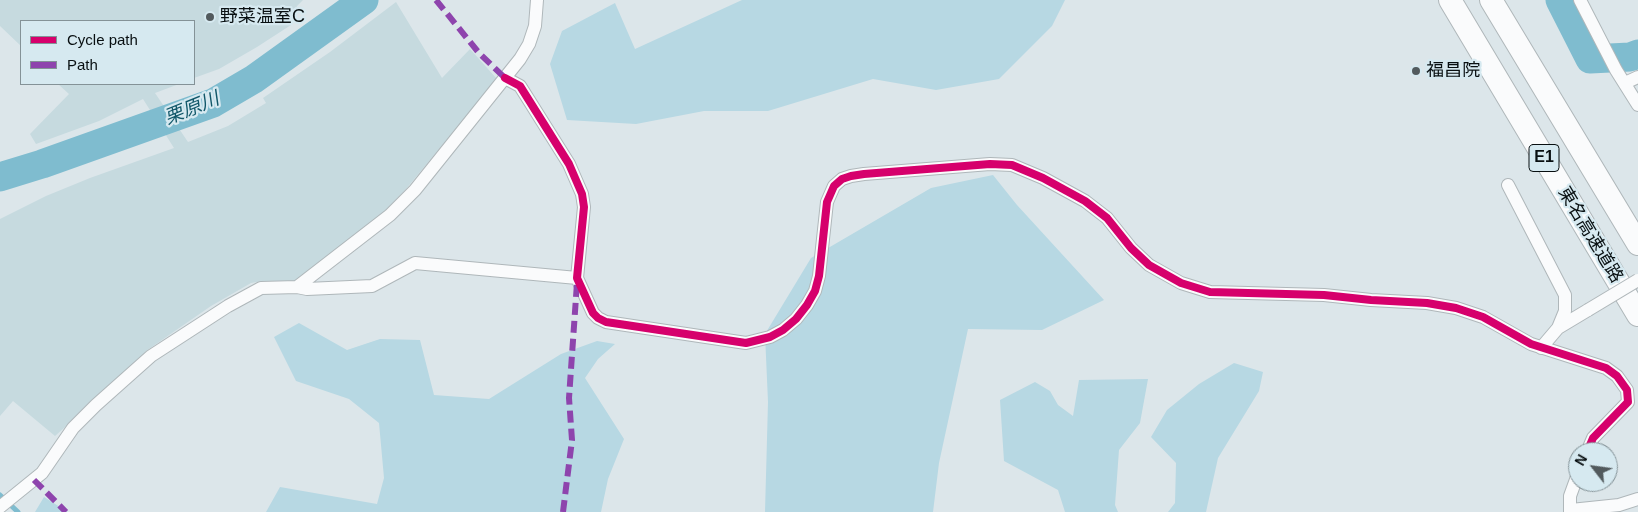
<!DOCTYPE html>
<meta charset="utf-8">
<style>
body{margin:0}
#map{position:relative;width:1638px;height:512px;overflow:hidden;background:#dce6ea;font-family:Helvetica,sans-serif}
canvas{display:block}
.legend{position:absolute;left:20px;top:20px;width:175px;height:65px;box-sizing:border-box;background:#d6e9f0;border:1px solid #849297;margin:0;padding:6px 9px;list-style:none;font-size:15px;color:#080f11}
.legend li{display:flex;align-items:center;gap:10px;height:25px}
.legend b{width:25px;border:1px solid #849297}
.north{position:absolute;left:1568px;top:442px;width:50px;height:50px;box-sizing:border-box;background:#d6e9f0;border:1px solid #849297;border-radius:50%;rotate:300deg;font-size:14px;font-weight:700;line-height:20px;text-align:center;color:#080f11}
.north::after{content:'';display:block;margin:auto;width:18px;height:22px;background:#525a5d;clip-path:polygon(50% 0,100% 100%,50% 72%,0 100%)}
</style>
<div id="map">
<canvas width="1638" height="512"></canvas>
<ul class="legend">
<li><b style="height:6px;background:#d6006c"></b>Cycle path</li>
<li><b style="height:6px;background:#8e44ad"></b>Path</li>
</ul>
<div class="north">N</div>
</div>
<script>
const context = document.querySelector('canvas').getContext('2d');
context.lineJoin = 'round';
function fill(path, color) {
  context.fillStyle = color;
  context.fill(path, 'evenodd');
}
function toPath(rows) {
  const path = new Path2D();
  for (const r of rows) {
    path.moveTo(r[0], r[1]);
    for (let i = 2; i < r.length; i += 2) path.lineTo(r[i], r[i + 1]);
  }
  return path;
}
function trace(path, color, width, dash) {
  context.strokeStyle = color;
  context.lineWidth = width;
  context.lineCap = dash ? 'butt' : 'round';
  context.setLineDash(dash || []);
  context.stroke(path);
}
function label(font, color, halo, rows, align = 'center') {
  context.font = font + ' Helvetica,"Noto Sans JP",sans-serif';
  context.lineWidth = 4.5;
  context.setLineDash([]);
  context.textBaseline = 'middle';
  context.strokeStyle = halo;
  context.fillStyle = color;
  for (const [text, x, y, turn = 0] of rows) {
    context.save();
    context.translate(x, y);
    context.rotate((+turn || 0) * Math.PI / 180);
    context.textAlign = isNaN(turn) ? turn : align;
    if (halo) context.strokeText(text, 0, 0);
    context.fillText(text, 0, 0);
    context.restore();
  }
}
fill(toPath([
 [0,0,303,0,297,6,291,25,257,47,219,69,194,78,194,21,21,21,21,46,0,26],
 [396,2,442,78,470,49,497,79,406,189,379,217,295,281,283,283,262,281,251,283,211,306,146,351,136,364,55,436,13,401,0,416,0,219,46,196,90,178,174,148,143,99,99,121,36,144,30,134,69,94,58,84,179,84,155,93,188,142,228,126,266,103,263,98,330,52]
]), '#c6dadf');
fill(toPath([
 [742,0,1065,0,1052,26,999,79,936,90,873,79,768,111,704,111,636,124,567,120,550,64,562,31,615,3,635,49],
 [993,175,1017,205,1104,300,1042,330,968,329,939,463,933,512,765,512,768,402,765,334,811,258,931,188],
 [299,323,347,350,380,339,420,340,434,395,489,399,561,354,597,341,615,344,598,359,585,378,624,439,608,479,601,512,266,512,280,487,377,504,384,478,379,423,349,399,296,381,274,337],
 [1234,363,1263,372,1259,391,1218,458,1206,512,1168,512,1175,503,1176,463,1151,437,1167,410,1199,384],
 [1148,379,1140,423,1119,450,1115,505,1118,512,1065,512,1058,490,1004,461,1000,400,1035,382,1050,391,1058,405,1073,416,1079,380],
 [44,497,68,512,35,512]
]), '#b7d8e3');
trace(toPath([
 [0,180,5,176],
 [0,495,18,512]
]), '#7fbccf', 5);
trace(toPath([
 [1560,0,1590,59,1630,57,1638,54],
 [0,177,42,164,213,103,254,79,364,0]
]), '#7fbccf', 29);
const street = toPath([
 [1580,0,1616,70,1638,105],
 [505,78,520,86,569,164,582,194,584,207,577,278,593,313,598,318,606,322,746,343,770,337,783,330,796,319,807,305,815,291,819,276,827,202,834,186,842,179,851,176,864,174,990,164,1012,165,1043,178,1085,201,1107,218,1131,248,1149,265,1181,283,1210,292,1324,295,1371,300,1427,303,1456,308,1483,317,1531,344,1606,368,1617,376,1627,390,1628,402,1593,438,1587,452],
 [1625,83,1638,77],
 [1508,185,1565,295,1565,311,1558,328,1541,348],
 [297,287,390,215,415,190,520,59,529,44,535,26,537,0],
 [1558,328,1588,310],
 [0,507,42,473,73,428,96,405,151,356,228,306,261,288,297,287,307,289,372,286,415,263,577,278],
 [1571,510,1619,505,1638,499],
 [1570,512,1570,496,1578,474]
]);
const highway = toPath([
 [1450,0,1638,315],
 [1491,0,1638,244]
]);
trace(street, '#afb7ba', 14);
trace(highway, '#afb7ba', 24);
trace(street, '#fafbfc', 12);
trace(highway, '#fafbfc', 22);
const streetBridge = toPath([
 [1588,310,1638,280]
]);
trace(streetBridge, '#afb7ba', 14, []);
trace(streetBridge, '#fafbfc', 12);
trace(toPath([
 [436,0,479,53,505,78],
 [34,480,66,512],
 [563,512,572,440,569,398,577,283]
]), '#8e44ad', 6, [12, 6]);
trace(toPath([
 [505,78,520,86,569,164,582,194,584,207,577,278,593,313,598,318,606,322,746,343,770,337,783,330,796,319,807,305,815,291,819,276,827,202,834,186,842,179,851,176,864,174,990,164,1012,165,1043,178,1085,201,1107,218,1131,248,1149,265,1181,283,1210,292,1324,295,1371,300,1427,303,1456,308,1483,317,1531,344,1606,368,1617,376,1627,390,1628,402,1593,438,1587,452]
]), '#d6006c', 8);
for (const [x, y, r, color] of [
 [210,17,5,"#525a5d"],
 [1416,71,5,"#525a5d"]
]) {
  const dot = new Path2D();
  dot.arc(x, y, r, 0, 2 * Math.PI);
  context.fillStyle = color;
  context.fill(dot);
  trace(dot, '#d6e9f0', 2);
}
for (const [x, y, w] of [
 [1544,158,30]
]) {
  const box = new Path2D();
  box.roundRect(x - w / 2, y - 13.5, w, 27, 4);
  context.fillStyle = '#d6e9f0';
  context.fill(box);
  trace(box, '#080f11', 1);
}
label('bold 16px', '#080f11', null, [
 ["E1",1544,158]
]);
label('18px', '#080f11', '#d6e9f0', [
 ["野菜温室C",220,17],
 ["福昌院",1426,71]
], 'left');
label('18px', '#080f11', '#d6e9f0', [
 ["東名高速道路",1590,235,59]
]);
label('italic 19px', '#115769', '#d6e9f0', [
 ["栗原川",192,109,-22]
]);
</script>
